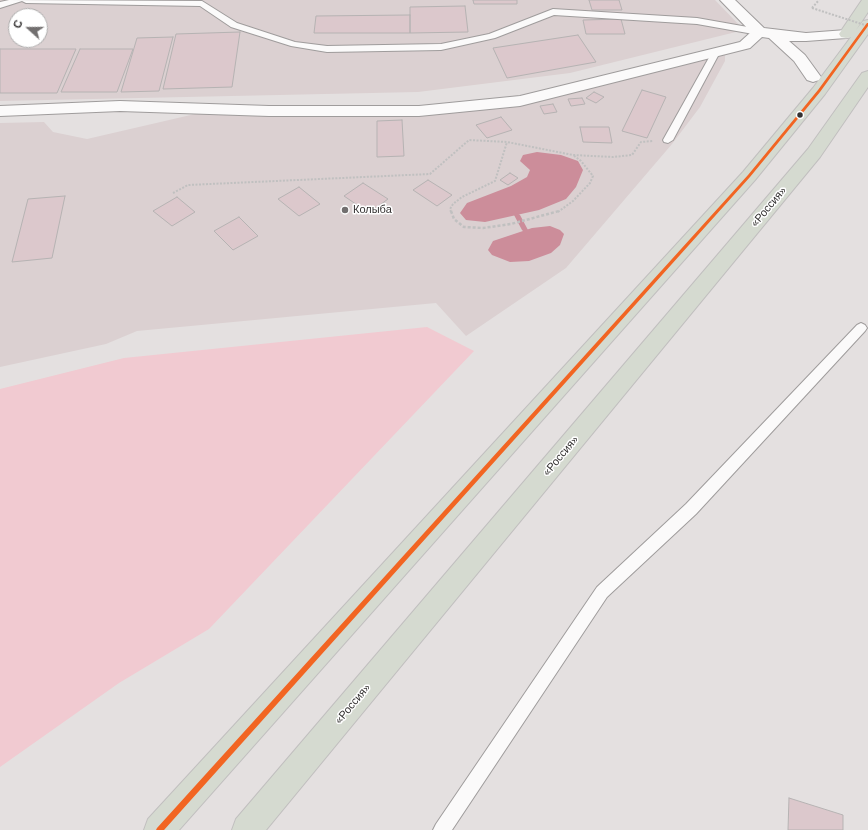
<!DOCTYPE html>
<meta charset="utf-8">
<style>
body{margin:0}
#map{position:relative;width:868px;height:830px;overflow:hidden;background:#e4e0e0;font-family:Arial,sans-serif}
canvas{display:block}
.north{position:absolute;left:8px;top:8px;width:40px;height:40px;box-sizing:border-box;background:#fff;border:1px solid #aeadad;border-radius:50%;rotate:291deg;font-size:11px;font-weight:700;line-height:16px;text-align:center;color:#343232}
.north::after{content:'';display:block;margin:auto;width:14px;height:18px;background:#726f6f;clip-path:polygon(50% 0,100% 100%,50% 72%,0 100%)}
</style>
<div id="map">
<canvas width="868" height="830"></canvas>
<div class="north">С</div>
</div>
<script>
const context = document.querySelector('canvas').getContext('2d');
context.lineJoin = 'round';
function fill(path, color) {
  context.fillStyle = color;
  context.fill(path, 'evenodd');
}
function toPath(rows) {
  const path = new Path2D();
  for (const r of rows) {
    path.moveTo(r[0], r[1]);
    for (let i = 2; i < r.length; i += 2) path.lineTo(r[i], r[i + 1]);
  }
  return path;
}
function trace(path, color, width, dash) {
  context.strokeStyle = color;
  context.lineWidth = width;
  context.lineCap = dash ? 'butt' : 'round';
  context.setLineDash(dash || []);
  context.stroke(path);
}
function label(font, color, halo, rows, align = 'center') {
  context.font = font + ' Arial,sans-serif';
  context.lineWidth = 3;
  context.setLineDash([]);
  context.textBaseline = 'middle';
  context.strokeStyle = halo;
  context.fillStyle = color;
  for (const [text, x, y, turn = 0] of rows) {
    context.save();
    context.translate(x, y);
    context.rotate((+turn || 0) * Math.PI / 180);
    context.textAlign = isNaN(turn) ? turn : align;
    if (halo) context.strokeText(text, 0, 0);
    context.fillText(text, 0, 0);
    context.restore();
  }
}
fill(toPath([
 [0,0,715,0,744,30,570,73,418,92,0,101],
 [16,16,40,16,40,40,16,40],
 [725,48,725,61,700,107,672,144,566,268,466,336,436,303,137,331,106,344,0,367,0,123,44,122,53,132,87,139,208,111,419,111,515,97,571,86]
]), '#dbd0d1');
fill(toPath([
 [427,327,474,351,209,629,119,683,0,767,0,389,124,358]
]), '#f1cad1');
fill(toPath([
 [537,152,561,155,578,161,583,170,576,187,566,199,539,210,485,222,466,220,460,213,467,203,511,186,527,177,530,170,520,161,523,155],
 [550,226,560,230,564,234,560,245,551,253,529,261,510,262,492,255,488,250,493,241,532,228]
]), '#cc8d9a');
fill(toPath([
 [517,213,520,215,528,230,527,231,523,231,522,230,514,215,517,213]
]), '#cc8d9a');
const building = toPath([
 [473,0,517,0,517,4,474,4,473,0],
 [589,0,619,0,622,10,592,10,589,0],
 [465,6,468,32,410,33,410,7,465,6],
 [410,15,410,33,314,33,316,16,410,15],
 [621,19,625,34,586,34,583,20,621,19],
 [240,32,232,87,163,89,176,34,240,32],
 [578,35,596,62,507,78,493,48,578,35],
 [173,37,159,91,121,92,137,38,173,37],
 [0,49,76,49,57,93,0,93,0,49],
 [80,49,133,49,117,92,61,92,80,49],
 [642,90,666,97,647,138,622,131,642,90],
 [594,92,604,97,596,103,586,98,594,92],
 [582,98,585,104,571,106,568,99,582,98],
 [553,104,557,112,544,114,540,106,553,104],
 [501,117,512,130,487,138,476,125,501,117],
 [402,120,404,156,377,157,377,121,402,120],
 [580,127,609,127,612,143,583,142,580,127],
 [510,173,518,178,508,185,500,180,510,173],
 [428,180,452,195,437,206,413,190,428,180],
 [363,183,388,199,369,213,344,196,363,183],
 [299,187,320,204,299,216,278,199,299,187],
 [65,196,52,258,12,262,28,199,65,196],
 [177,197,195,212,172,226,153,211,177,197],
 [239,217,258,236,233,250,214,231,239,217],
 [789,798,843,815,843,830,788,830,789,798]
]);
fill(building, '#dcc8cc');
trace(building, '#b6b3b3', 1);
const service = toPath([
 [9,0,202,1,237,23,295,42,327,46,441,44,489,34,553,9,697,18,759,29,763,32,759,35,697,24,554,15,495,38,441,50,327,52,291,46,231,27,200,6,26,3,22,1,0,8,0,2,9,0],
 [715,51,719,54,673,140,668,143,664,142,663,140,711,54,715,51],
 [861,323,865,325,867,328,865,331,696,514,607,597,452,830,433,830,436,824,597,587,686,504,857,325,861,323]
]);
const minor = toPath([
 [720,0,735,0,764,28,806,33,846,30,851,31,853,34,851,37,846,38,806,41,789,41,805,55,821,77,819,80,813,82,807,80,794,61,769,38,762,37,750,48,520,106,419,116,269,116,120,111,0,116,0,106,120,101,269,106,419,106,520,96,740,42,751,32,720,0]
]);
const trunk = toPath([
 [862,0,868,0,868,12,856,30,863,21,868,20,868,34,825,94,755,180,179,830,144,830,148,819,743,172,813,88,851,37,846,38,841,37,839,34,862,0],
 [868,71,868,87,820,157,266,830,232,830,236,819,808,149,862,73,868,71]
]);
trace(service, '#9f9c9c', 2);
trace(minor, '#9f9c9c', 2);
trace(trunk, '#c1bfbf', 2);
trace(toPath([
 [812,8,819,0],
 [173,193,188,185,430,174,469,140,507,142,573,155,613,157,632,155,641,142,653,141],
 [451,212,450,209,453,204,462,197,495,181,507,142],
 [558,212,573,201,590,183,593,176,581,161,573,155]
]), '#c0c0c0', 2, [2, 1.5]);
trace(toPath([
 [451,211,454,219,464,227,483,228,511,224,559,211]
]), '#c0c0c0', 2.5, [3, 2]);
fill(service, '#fbfafa');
fill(minor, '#fbfafa');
fill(trunk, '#d5dad0');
trace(toPath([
 [812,8,868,26]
]), '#c0c0c0', 2, [2, 1.5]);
fill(toPath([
 [867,23,868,23,868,26,820,92,750,177,164,830,156,830,157,828,748,175,818,90,867,23]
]), '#f26522');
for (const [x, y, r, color] of [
 [800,115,3.5,"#343232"],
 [345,210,4,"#726f6f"]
]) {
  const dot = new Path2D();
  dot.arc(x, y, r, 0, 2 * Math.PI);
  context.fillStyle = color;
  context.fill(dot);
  trace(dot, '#fff', 1.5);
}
label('11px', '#343232', '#fff', [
 ["«Россия»",769,207,-50],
 ["«Россия»",561,456,-50],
 ["«Россия»",353,704,-50]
]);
label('11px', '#343232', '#fff', [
 ["Колыба",353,210]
], 'left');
</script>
